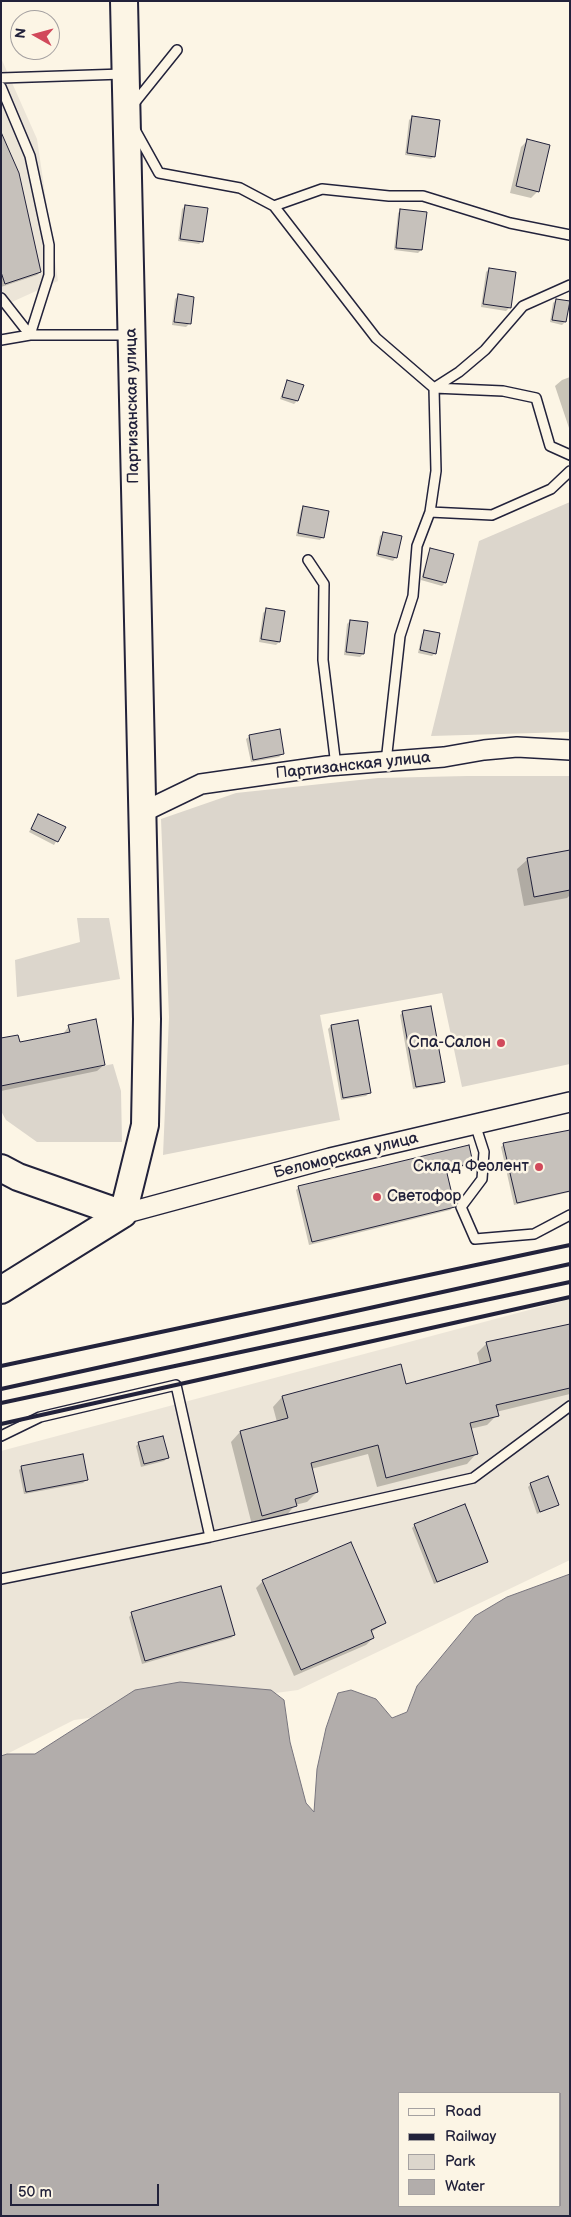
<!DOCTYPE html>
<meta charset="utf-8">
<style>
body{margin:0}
#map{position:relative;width:571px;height:2217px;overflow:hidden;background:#fcf5e5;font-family:"Balsamiq Sans",sans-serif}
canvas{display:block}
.frame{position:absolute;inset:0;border:2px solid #22223b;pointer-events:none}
.legend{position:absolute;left:398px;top:2092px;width:162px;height:115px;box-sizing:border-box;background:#fcf5e5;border:1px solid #a5a1a1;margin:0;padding:6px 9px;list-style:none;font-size:15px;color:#22223b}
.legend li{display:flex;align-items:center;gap:10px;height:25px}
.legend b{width:25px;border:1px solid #a5a1a1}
.north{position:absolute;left:10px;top:10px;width:50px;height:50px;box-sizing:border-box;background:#fcf5e5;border:1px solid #a5a1a1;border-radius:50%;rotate:277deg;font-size:14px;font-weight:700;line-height:20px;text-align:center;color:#22223b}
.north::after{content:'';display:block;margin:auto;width:18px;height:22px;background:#d1495b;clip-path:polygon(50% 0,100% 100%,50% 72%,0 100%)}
.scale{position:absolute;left:10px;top:2184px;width:149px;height:22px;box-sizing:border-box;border:2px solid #22223b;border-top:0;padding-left:6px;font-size:15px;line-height:18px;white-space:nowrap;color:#22223b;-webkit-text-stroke:4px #fcf5e5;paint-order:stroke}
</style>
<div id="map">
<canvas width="571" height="2217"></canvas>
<div class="frame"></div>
<ul class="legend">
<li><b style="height:6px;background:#fcf5e5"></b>Road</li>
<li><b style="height:6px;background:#22223b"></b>Railway</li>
<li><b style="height:14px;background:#dcd6cc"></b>Park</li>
<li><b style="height:14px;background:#b2adab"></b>Water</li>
</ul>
<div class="north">N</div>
<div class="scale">50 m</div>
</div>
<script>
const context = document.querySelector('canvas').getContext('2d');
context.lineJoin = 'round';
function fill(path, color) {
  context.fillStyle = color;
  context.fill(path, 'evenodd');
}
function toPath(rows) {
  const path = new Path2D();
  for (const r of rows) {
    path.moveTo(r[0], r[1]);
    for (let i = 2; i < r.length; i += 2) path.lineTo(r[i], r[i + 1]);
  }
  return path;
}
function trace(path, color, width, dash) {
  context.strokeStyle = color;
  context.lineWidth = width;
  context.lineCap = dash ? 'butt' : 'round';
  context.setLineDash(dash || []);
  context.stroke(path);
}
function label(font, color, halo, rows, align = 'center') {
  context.font = font + ' "Balsamiq Sans",sans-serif';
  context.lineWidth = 5;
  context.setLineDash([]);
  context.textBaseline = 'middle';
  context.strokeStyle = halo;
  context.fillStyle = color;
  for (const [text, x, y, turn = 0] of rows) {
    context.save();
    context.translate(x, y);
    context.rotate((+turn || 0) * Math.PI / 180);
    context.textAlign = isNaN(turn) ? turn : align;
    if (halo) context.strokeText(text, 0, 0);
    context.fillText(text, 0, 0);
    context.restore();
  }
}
fill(toPath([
 [1,58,37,139,58,281,1,307],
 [570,1299,570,1560,298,1690,74,1720,1,1757,1,1451]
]), '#ece5d8');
fill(toPath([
 [570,502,570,732,431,736,479,541],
 [467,776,570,776,570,1064,462,1087,442,993,320,1015,340,1120,163,1155,169,1017,161,819,236,793,378,778],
 [77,918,109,918,120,979,17,997,15,960,80,942],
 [113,1064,121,1091,122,1142,37,1142,6,1120,1,1111,1,1086]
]), '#dcd6cc');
const water = toPath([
 [570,1574,570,2216,1,2216,1,1756,7,1754,35,1754,135,1690,180,1682,271,1690,284,1700,290,1742,306,1803,314,1812,317,1769,326,1728,338,1693,351,1690,376,1699,392,1718,407,1712,417,1686,475,1616,507,1597,570,1574],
 [400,2093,560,2093,560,2206,400,2206,400,2093]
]);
fill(water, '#b2adab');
trace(water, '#78757e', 1);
fill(toPath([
 [412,117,434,156,431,159,405,155,409,120],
 [1,133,40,272,37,275,1,287],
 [528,140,538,191,531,198,510,193,521,147],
 [185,206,202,241,199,244,178,241,182,209],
 [401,210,421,250,418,253,394,250,398,213],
 [489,269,509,308,506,311,481,307,486,272],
 [178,296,193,298,189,324,186,327,172,325,175,299],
 [556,300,565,322,562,325,550,322,553,303],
 [570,377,570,431,555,386,562,380],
 [287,381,297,401,294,404,280,399],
 [304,507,323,537,320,540,296,536,301,510],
 [384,533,396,557,393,561,376,556,380,536],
 [431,550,445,583,442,586,421,580,428,553],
 [266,610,279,642,276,645,259,642,263,613],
 [350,621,363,654,360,657,344,655,347,624],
 [425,631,435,653,432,656,418,653,422,634],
 [250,736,282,754,279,757,251,762,246,739],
 [38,815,64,828,54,845,29,832],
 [570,852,570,895,567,898,524,906,517,869,527,860],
 [403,1012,444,1081,441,1084,413,1089,400,1015],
 [69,1026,104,1065,97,1071,1,1091,1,1040,19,1043,63,1034],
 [331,1026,369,1093,366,1096,341,1100,328,1029],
 [570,1132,570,1192,514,1205,501,1147,504,1144],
 [472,1162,469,1165,445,1171,453,1207,450,1210,309,1245,296,1190,299,1187],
 [570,1325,570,1394,496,1412,497,1415,487,1425,470,1429,476,1454,467,1464,377,1487,368,1454,311,1469,317,1492,307,1502,295,1505,286,1516,252,1525,231,1442,240,1432,277,1422,273,1407,282,1397,405,1385,480,1366,477,1353,487,1343],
 [139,1443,167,1458,164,1461,141,1467,136,1446],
 [22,1467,86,1480,83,1483,24,1494,19,1470],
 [531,1484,558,1504,537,1514,528,1487],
 [415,1525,486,1562,434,1584,412,1528],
 [350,1543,385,1623,370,1633,373,1638,366,1645,294,1676,256,1588,262,1582],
 [132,1614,234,1635,231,1638,142,1664,129,1617]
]), '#0003');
const building = toPath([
 [412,116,440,120,435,157,407,153,412,116],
 [1,132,19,173,41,272,5,284,1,272,1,132],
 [527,139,550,145,539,192,516,186,527,139],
 [185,205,208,208,203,242,180,239,185,205],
 [400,209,427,212,422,250,396,248,400,209],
 [489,268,516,272,511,308,483,304,489,268],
 [178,294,194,297,191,324,174,322,178,294],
 [556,299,570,301,566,322,552,320,556,299],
 [287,380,304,385,298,401,282,397,287,380],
 [303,506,329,511,324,538,298,533,303,506],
 [383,532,402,536,397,558,378,554,383,532],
 [430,548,454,554,446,583,423,577,430,548],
 [266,608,285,611,280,642,261,639,266,608],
 [350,620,368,622,364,654,346,652,350,620],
 [424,630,440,633,436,654,420,650,424,630],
 [280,729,284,754,253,760,249,735,280,729],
 [38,814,66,827,58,842,31,829,38,814],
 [570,850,570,890,534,897,527,858,570,850],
 [431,1006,445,1082,416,1087,402,1011,431,1006],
 [96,1019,105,1065,1,1086,1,1038,18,1035,20,1042,70,1032,68,1025,96,1019],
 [358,1020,371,1093,343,1098,331,1025,358,1020],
 [570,1130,570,1191,517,1203,503,1143,570,1130],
 [469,1145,473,1163,446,1169,455,1207,312,1242,298,1186,469,1145],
 [570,1324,570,1388,496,1405,499,1416,470,1423,478,1454,386,1478,378,1445,311,1463,318,1492,295,1499,297,1506,262,1516,240,1431,288,1418,282,1396,401,1364,406,1384,491,1361,486,1342,570,1324],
 [163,1436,169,1458,144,1464,138,1442,163,1436],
 [83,1454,88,1480,26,1492,21,1466,83,1454],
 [548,1476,559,1505,540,1512,530,1483,548,1476],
 [465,1504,488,1562,437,1582,414,1524,465,1504],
 [351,1542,386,1623,371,1630,374,1638,301,1670,262,1580,351,1542],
 [221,1586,235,1635,145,1661,131,1612,221,1586]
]);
fill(building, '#c6c1bb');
trace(building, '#22223b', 1);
const lane = toPath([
 [1,78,123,74],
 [1,87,30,156,49,245,49,275,30,335],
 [132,106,177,50],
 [134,128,159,173,240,188,274,206,376,338,434,388,503,391,536,398,550,446,570,455],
 [274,206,322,189,389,196,423,196,510,223,570,235],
 [1,298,30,335],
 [1,340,30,335,129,335],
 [430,512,436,471,434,388,459,372,485,350,523,306,570,285],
 [308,560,324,584,323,660,336,766],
 [386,762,400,636,413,596,417,546,430,512,492,515,551,489,570,471],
 [475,1124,484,1152,482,1179,461,1207,475,1239,534,1234,570,1215],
 [1,1436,40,1417,176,1385,210,1537],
 [1,1579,210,1537,473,1478,570,1406]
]);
const street = toPath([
 [143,812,201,784,327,766,444,757,484,750,517,747,570,750],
 [123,1214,330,1158,570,1102]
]);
const secondary = toPath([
 [1,1168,18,1177,123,1214],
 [123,1214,145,1125,147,1019,124,1],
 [1,1290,123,1214]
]);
trace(lane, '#22223b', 12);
trace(street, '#22223b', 22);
trace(secondary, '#22223b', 30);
trace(lane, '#fcf5e5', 9);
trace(street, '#fcf5e5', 19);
trace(secondary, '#fcf5e5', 26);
trace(toPath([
 [1,1366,570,1245],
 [1,1389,570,1264],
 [1,1403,570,1282],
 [1,1424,570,1297]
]), '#22223b', 4);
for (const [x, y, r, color] of [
 [501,1043,5,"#d1495b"],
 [539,1167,5,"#d1495b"],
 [377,1197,5,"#d1495b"]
]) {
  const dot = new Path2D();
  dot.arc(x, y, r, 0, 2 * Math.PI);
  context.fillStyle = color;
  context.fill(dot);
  trace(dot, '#fcf5e5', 2);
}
label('16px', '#22223b', '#fcf5e5', [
 ["Партизанская улица",133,406,-91],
 ["Партизанская улица",353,766,-6],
 ["Беломорская улица",346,1156,-14]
]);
label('16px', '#22223b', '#fcf5e5', [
 ["Спа-Салон",491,1043],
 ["Склад Феолент",529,1167],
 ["Светофор",387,1197,"left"]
], 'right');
</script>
